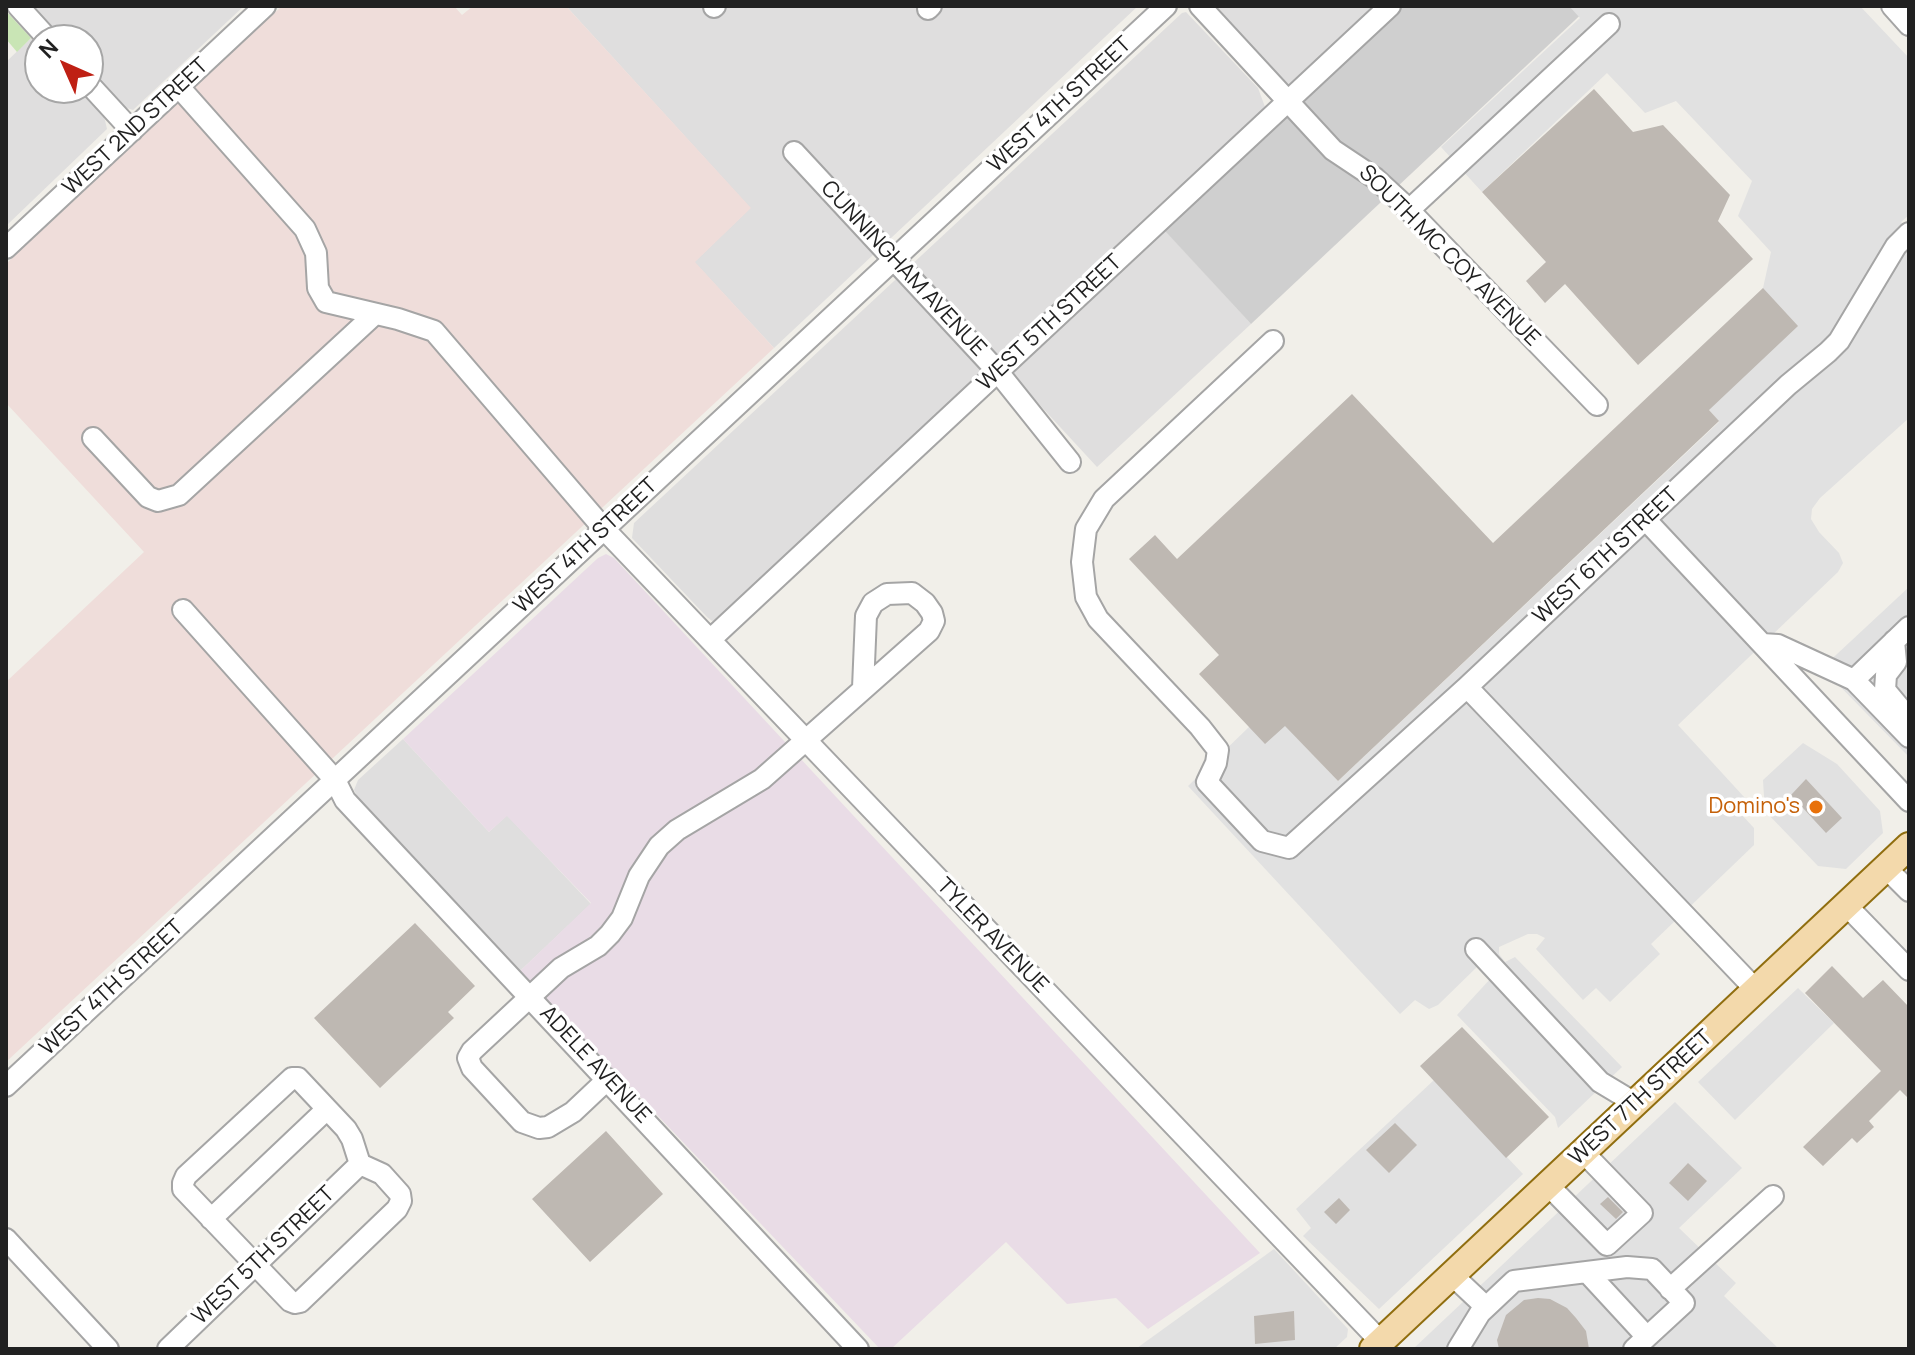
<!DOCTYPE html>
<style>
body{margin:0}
#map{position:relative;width:1915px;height:1355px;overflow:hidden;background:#f1efe9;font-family:Manrope,sans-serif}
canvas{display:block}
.frame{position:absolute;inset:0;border:8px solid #212121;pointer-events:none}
.north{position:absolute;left:24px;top:24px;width:80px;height:80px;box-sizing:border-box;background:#fff;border:2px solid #a6a6a6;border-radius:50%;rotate:315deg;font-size:22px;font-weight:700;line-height:32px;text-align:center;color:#212121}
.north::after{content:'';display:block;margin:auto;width:28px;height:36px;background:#bf2014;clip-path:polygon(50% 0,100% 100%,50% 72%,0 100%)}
</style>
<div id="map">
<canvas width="1915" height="1355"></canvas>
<div class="frame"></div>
<div class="north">N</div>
</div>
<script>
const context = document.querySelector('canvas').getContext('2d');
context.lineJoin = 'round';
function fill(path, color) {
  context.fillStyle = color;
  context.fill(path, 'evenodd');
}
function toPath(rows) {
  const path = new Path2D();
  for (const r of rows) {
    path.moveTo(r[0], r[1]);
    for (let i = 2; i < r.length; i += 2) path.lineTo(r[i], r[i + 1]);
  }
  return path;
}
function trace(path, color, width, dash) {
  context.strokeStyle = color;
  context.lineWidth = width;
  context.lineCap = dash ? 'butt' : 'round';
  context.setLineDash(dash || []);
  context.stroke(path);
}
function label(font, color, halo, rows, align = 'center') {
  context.font = font + ' Manrope,sans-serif';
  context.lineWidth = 7;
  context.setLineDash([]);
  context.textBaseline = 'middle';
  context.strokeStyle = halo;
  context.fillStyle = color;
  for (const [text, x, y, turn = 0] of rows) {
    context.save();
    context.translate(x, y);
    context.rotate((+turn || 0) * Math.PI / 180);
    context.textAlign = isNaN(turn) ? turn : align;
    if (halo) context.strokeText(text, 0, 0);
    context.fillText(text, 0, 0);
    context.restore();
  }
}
fill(toPath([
 [28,6,244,6,133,110,121,106,88,71,88,40,60,40],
 [566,6,1138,6,774,348,694,262,750,208],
 [1216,6,1384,6,1296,89,1280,78],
 [1186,12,1258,88,1268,115,1156,220,1251,324,1097,467,1001,363,719,619,712,621,707,617,632,538,634,523,1182,13],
 [31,38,40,48,40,88,78,88,104,116,107,129,6,226,6,62],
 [403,739,489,832,507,815,591,904,520,971,357,796,354,790,358,780]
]), '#dfdede');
fill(toPath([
 [282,6,454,6,462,15,473,6,566,6,751,208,695,262,774,348,6,1062,6,682,144,552,6,403,6,264]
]), '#efddda');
fill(toPath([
 [606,554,614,558,1260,1253,1148,1329,1116,1298,1067,1304,1006,1242,891,1349,880,1349,520,971,591,903,507,816,489,832,403,739,598,558]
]), '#e9dce6');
fill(toPath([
 [1384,6,1590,6,1251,324,1155,220]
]), '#cfcfcf');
fill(toPath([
 [6,11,31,38,17,52,6,39]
]), '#c9e5b5');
fill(toPath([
 [1569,6,1860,6,1909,58,1909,215,1901,222,1909,231,1909,418,1820,498,1812,509,1811,519,1819,532,1839,553,1843,563,1838,572,1678,725,1745,798,1741,814,1754,828,1754,845,1651,944,1660,954,1610,1002,1596,988,1583,1000,1536,949,1545,938,1537,934,1528,934,1499,947,1499,954,1505,962,1515,957,1622,1067,1558,1128,1555,1117,1457,1015,1492,977,1479,965,1438,1005,1429,1009,1415,1000,1400,1014,1188,786,1249,727,1285,725,1338,781,1719,422,1709,410,1763,288,1771,252,1738,216,1752,181,1676,101,1645,113,1607,73,1482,192,1441,147,1580,18],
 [1909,587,1909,757,1822,668],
 [1803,743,1837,764,1880,811,1883,833,1846,869,1818,866,1765,811,1763,780],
 [1798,988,1834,1023,1735,1120,1698,1082],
 [1434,1080,1523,1174,1379,1309,1303,1236,1311,1228,1296,1209],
 [1675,1102,1742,1168,1679,1228,1736,1283,1724,1296,1779,1349,1413,1349],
 [1274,1249,1348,1329,1347,1337,1334,1349,1137,1348]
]), '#e1e1e1');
fill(toPath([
 [1594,89,1633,132,1663,125,1730,195,1718,221,1753,259,1638,365,1565,284,1545,303,1526,281,1546,262,1482,192],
 [1763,288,1798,326,1709,410,1719,421,1338,781,1285,726,1265,744,1199,674,1219,655,1129,559,1155,535,1177,559,1352,394,1493,543],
 [1806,779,1842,818,1826,833,1791,795],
 [415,923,475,986,448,1012,454,1018,380,1088,314,1018],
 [1832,966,1863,998,1883,980,1909,1007,1909,1099,1900,1090,1869,1121,1874,1127,1857,1143,1852,1138,1823,1166,1803,1147,1881,1071,1805,993],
 [1462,1027,1549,1117,1506,1158,1420,1066],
 [1395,1123,1417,1145,1389,1173,1366,1150],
 [606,1131,663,1194,590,1262,532,1199],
 [1688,1163,1707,1181,1688,1201,1669,1183],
 [1608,1197,1623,1212,1616,1219,1600,1204],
 [1339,1198,1350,1210,1336,1224,1324,1212],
 [1538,1298,1550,1299,1567,1308,1576,1318,1586,1331,1589,1349,1499,1349,1497,1340,1506,1315,1524,1300],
 [1294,1311,1295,1340,1255,1344,1254,1316]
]), '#beb8b2');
const minor = toPath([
 [18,6,49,40],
 [1200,6,1333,150,1375,178,1400,201,1597,405],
 [1892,6,1909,25],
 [714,7,715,6],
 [928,9,931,6],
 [88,83,132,131],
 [179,87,305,229,316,253,318,288,326,302,398,319,434,331,604,529,1381,1342],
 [794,152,998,372,1070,462],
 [1409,210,1609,24],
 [6,248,265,6],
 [1273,341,1104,499,1086,529,1082,562,1086,597,1098,619,1200,727,1218,750,1216,763,1207,782,1262,841,1289,848,1467,687,1788,385,1828,352,1839,341,1896,246,1909,233],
 [93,438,148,497,158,501,179,495,375,314],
 [1645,519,1909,801],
 [183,610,335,780,345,800,858,1349],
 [710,640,1390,6],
 [1894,641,1896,662,1886,675,1885,690,1905,714],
 [1762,644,1778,645,1854,680,1909,737],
 [1854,680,1909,627],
 [1467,687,1756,990],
 [1886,868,1909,891],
 [1846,905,1909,970],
 [1476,949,1600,1082,1635,1103],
 [292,1078,298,1078,346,1129,352,1139,360,1164,382,1174,400,1194,401,1201,397,1209,300,1302,295,1303,290,1301,183,1189,183,1183,186,1176,292,1078],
 [608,1079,573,1112,548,1127,539,1128,522,1122,472,1068,468,1058,472,1051,561,968,598,946,610,934,622,918,639,876,659,846,677,830,762,779,929,631,934,621,932,613,925,603,912,593,887,594,873,603,866,616,863,688],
 [6,1086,1166,6],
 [1548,1185,1607,1245,1642,1213,1583,1152],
 [211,1219,327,1109],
 [6,1239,108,1349],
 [1587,1272,1647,1337],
 [1452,1275,1486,1307],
 [1670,1289,1773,1196],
 [168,1349,360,1164],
 [1458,1349,1480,1313,1514,1281,1627,1267,1652,1269,1684,1303,1634,1349]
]);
const major = toPath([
 [1373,1349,1909,846]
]);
trace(minor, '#a5a5a5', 24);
trace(major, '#906e0f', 30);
trace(minor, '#fff', 20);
trace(major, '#f3d9ab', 26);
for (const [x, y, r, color] of [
 [1816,807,8,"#e8710a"]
]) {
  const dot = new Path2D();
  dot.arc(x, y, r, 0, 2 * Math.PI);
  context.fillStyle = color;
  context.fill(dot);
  trace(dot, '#fff', 3);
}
label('22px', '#212121', '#fff', [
 ["WEST 4TH STREET",1060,105,-43],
 ["WEST 2ND STREET",136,127,-43],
 ["SOUTH MC COY AVENUE",1449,256,45],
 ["CUNNINGHAM AVENUE",903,269,47],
 ["WEST 5TH STREET",1050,323,-43],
 ["WEST 4TH STREET",586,546,-43],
 ["WEST 6TH STREET",1606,556,-43],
 ["TYLER AVENUE",992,936,46],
 ["WEST 4TH STREET",112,988,-43],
 ["ADELE AVENUE",595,1065,47],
 ["WEST 7TH STREET",1641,1098,-43],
 ["WEST 5TH STREET",264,1256,-44]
]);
label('22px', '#c56008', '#fff', [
 ["Domino's",1800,807]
], 'right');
</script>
